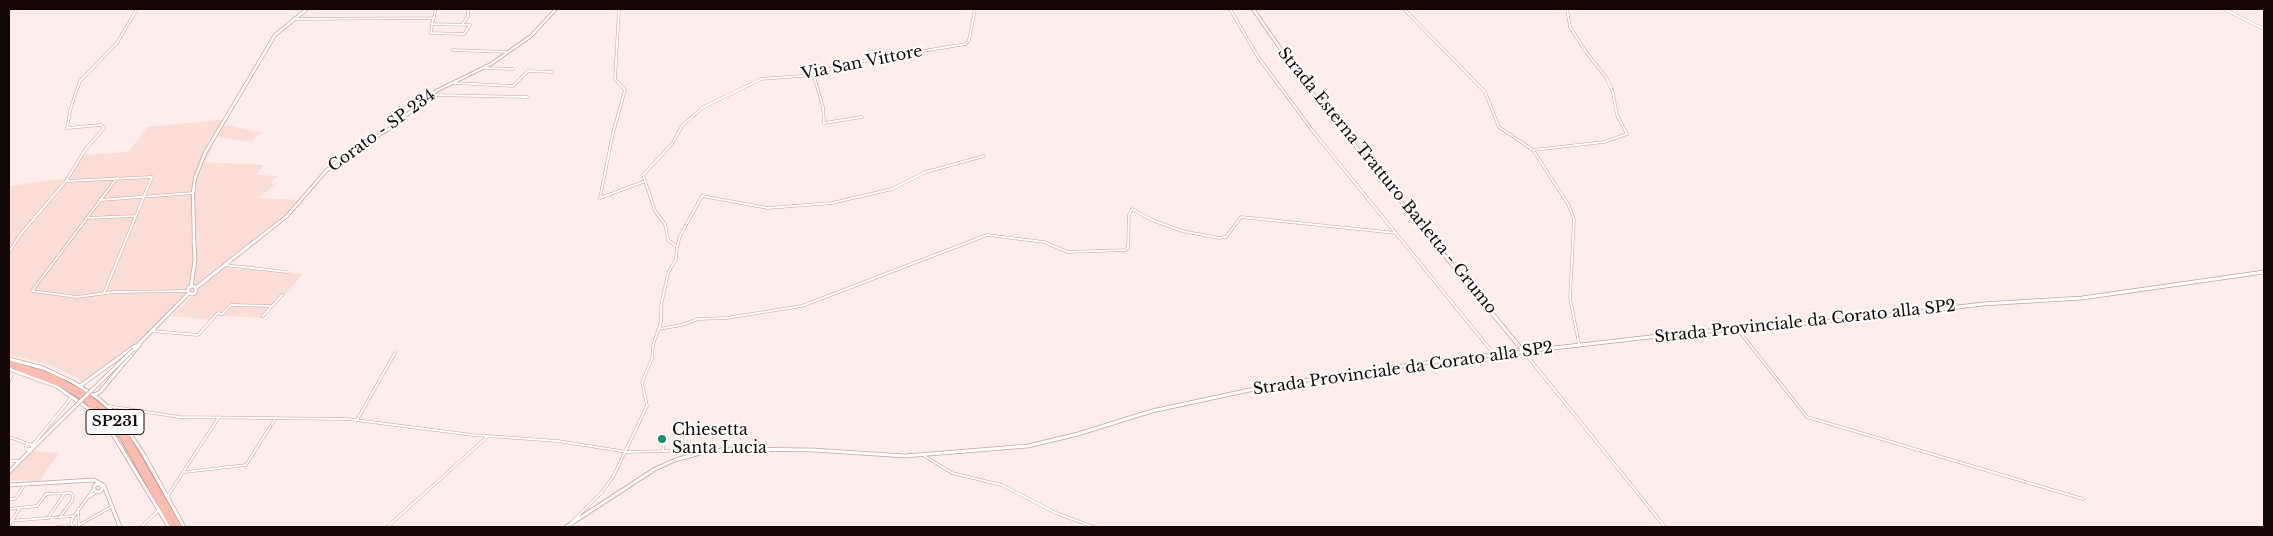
<!DOCTYPE html>
<style>
body{margin:0}
#map{position:relative;width:2273px;height:536px;overflow:hidden;background:#feedea;font-family:"Libre Baskerville",serif}
canvas{display:block}
.frame{position:absolute;inset:0;border:10px solid #140806;pointer-events:none}
</style>
<div id="map">
<canvas width="2273" height="536"></canvas>
<div class="frame"></div>
</div>
<script>
const context = document.querySelector('canvas').getContext('2d');
context.lineJoin = 'round';
function fill(path, color) {
  context.fillStyle = color;
  context.fill(path, 'evenodd');
}
function toPath(rows) {
  const path = new Path2D();
  for (const r of rows) {
    if (r.length === 3) {
      path.moveTo(r[0] + r[2], r[1]);
      path.arc(r[0], r[1], r[2], 0, 2 * Math.PI);
      continue;
    }
    path.moveTo(r[0], r[1]);
    for (let i = 2; i < r.length; i += 2) path.lineTo(r[i], r[i + 1]);
  }
  return path;
}
function trace(path, color, width, dash) {
  context.strokeStyle = color;
  context.lineWidth = width;
  context.lineCap = dash ? 'butt' : 'round';
  context.setLineDash(dash || []);
  context.stroke(path);
}
function label(font, color, halo, rows, align = 'center') {
  context.font = font + ' "Libre Baskerville",serif';
  context.lineWidth = 4;
  context.setLineDash([]);
  context.textBaseline = 'middle';
  context.strokeStyle = halo;
  context.fillStyle = color;
  for (const [text, x, y, turn = 0] of rows) {
    context.save();
    context.translate(x, y);
    context.rotate((+turn || 0) * Math.PI / 180);
    context.textAlign = isNaN(turn) ? turn : align;
    if (halo) context.strokeText(text, 0, 0);
    context.fillText(text, 0, 0);
    context.restore();
  }
}
fill(toPath([
 [229,119,224,125,262,132,251,142,216,137,206,162,263,165,257,175,278,176,271,182,274,185,259,198,300,200,289,212,212,272,182,298,137,343,83,383,76,377,50,365,9,355,9,186,67,178,81,155,128,152,147,127],
 [222,267,303,274,263,318,215,316,210,320,171,316],
 [33,451,58,453,40,481,9,480,9,475]
]), '#fbddd8');
const street = toPath([
 [619,9,615,79,625,90,613,133,600,198,643,182],
 [1230,9,1258,57,1312,130,1493,353],
 [1404,9,1485,92,1499,127,1533,150,1568,204,1574,219,1570,298,1579,344],
 [2224,9,2264,29],
 [295,19,433,18],
 [432,24,470,25,464,34,431,33,432,24],
 [432,24,436,9],
 [462,25,468,16,468,9],
 [453,50,508,52],
 [485,68,513,69],
 [814,76,823,107,824,123,862,117],
 [454,83,513,86,528,71,552,72],
 [433,95,527,97],
 [1533,150,1604,142,1627,134,1617,115,1613,93,1606,77,1586,52,1570,27,1567,9],
 [117,178,32,291,77,297,114,292,187,291],
 [66,181,152,177,104,293],
 [100,200,193,193],
 [86,218,136,216],
 [677,247,680,236,702,196,768,208,832,203,892,189,926,172,984,156],
 [9,252,20,235,66,181,85,150,104,128,101,125,67,128,71,107,80,81,117,43,137,9],
 [225,265,287,272],
 [263,316,282,295],
 [658,329,682,325,698,319,726,318,802,306,987,235,1044,242,1068,252,1125,250,1128,248,1129,215,1132,209,1152,220,1182,231,1219,238,1226,237,1241,217,1396,233],
 [151,331,198,335,218,313,222,314,231,305,272,306],
 [1723,331,1739,331,1807,417,2083,499],
 [1524,352,1665,527],
 [9,375,11,376,9,382],
 [108,406,179,417,348,419,473,435,558,441,627,452,702,450,704,452],
 [357,420,395,353],
 [9,437,29,444],
 [29,447,3],
 [29,449,33,448,32,446,71,398],
 [663,451,664,442],
 [923,455,952,473,1002,485,1056,513,1094,527],
 [9,461,18,461],
 [185,472,246,465,275,419],
 [89,497,96,492],
 [167,497,219,417],
 [9,499,15,499,23,487],
 [9,509,37,506,46,494,71,493,73,496,72,501,60,517],
 [78,509,79,527],
 [48,518,65,493],
 [9,521,73,516],
 [9,525,20,508],
 [79,525,111,507],
 [569,525,602,492,614,475,647,406,642,382,652,359,653,345,661,322,661,306,668,273,676,259,677,247,668,240,665,224,655,211,643,175,672,144,682,126,702,108,761,79,813,75,844,64,966,44,969,40,975,9],
 [56,527,67,526],
 [74,527,71,524,72,519,93,490],
 [141,527,159,510],
 [387,527,487,437]
]);
const secondaryFar1 = toPath([
 [1253,9,1305,84,1434,242],
 [194,242,193,193,195,178,205,153,275,35,307,9],
 [254,242,287,216,326,171,342,157,389,129,436,91,491,64,531,36,556,9]
]);
const secondary = toPath([
 [1433,241,1523,351],
 [192,290,4],
 [191,287,195,260,194,241],
 [197,287,255,241],
 [134,349,189,293],
 [9,359,43,368,73,382,98,398,119,417,144,455,184,527],
 [9,369,56,386,96,414],
 [80,386,135,346],
 [94,395,100,392,140,344],
 [108,426,169,527],
 [9,472,51,430],
 [98,488,4],
 [9,485,94,480,103,485],
 [104,486,120,527],
 [566,527,655,469,675,460,704,452,729,449,814,450,905,456,1028,446,1078,434,1152,411,1268,386,1431,362,1685,333,1855,319,1983,304,2082,298,2264,272]
]);
const highway = toPath([
 [9,363,53,377,83,393,102,408,125,433,179,527],
 [17,368,62,385,86,400,122,437,173,527]
]);
trace(street, '#c6a098', 3);
trace(secondaryFar1, '#c6a098', 4);
trace(secondary, '#c6a098', 4.5);
trace(highway, '#ab7e75', 6);
trace(street, '#fff', 2);
trace(secondaryFar1, '#fff', 2.5);
trace(secondary, '#fff', 3);
trace(highway, '#fcbdb1', 5);
const secondaryBridge = toPath([
 [51,430,134,349]
]);
trace(secondaryBridge, '#c6a098', 4.5, []);
trace(secondaryBridge, '#fff', 3);
for (const [x, y, r, color] of [
 [662,439,5,"#118f74"]
]) {
  const dot = new Path2D();
  dot.arc(x, y, r, 0, 2 * Math.PI);
  context.fillStyle = color;
  context.fill(dot);
  trace(dot, '#fff', 2);
}
for (const [x, y, w] of [
 [115,422,58]
]) {
  const box = new Path2D();
  box.roundRect(x - w / 2, y - 12.5, w, 25, 4);
  context.fillStyle = '#fff';
  context.fill(box);
  trace(box, '#140806', 1);
}
label('bold 15px', '#140806', null, [
 ["SP231",115,422]
]);
label('16px', '#140806', '#fff', [
 ["Via San Vittore",862,63,-11],
 ["Corato - SP 234",382,131,-36],
 ["Strada Esterna Tratturo Barletta - Grumo",1387,181,51],
 ["Strada Provinciale da Corato alla SP2",1805,322,-6],
 ["Strada Provinciale da Corato alla SP2",1403,369,-8]
]);
label('16px', '#140806', '#fff', [
 ["Chiesetta",672,430],
 ["Santa Lucia",672,448]
], 'left');
</script>
